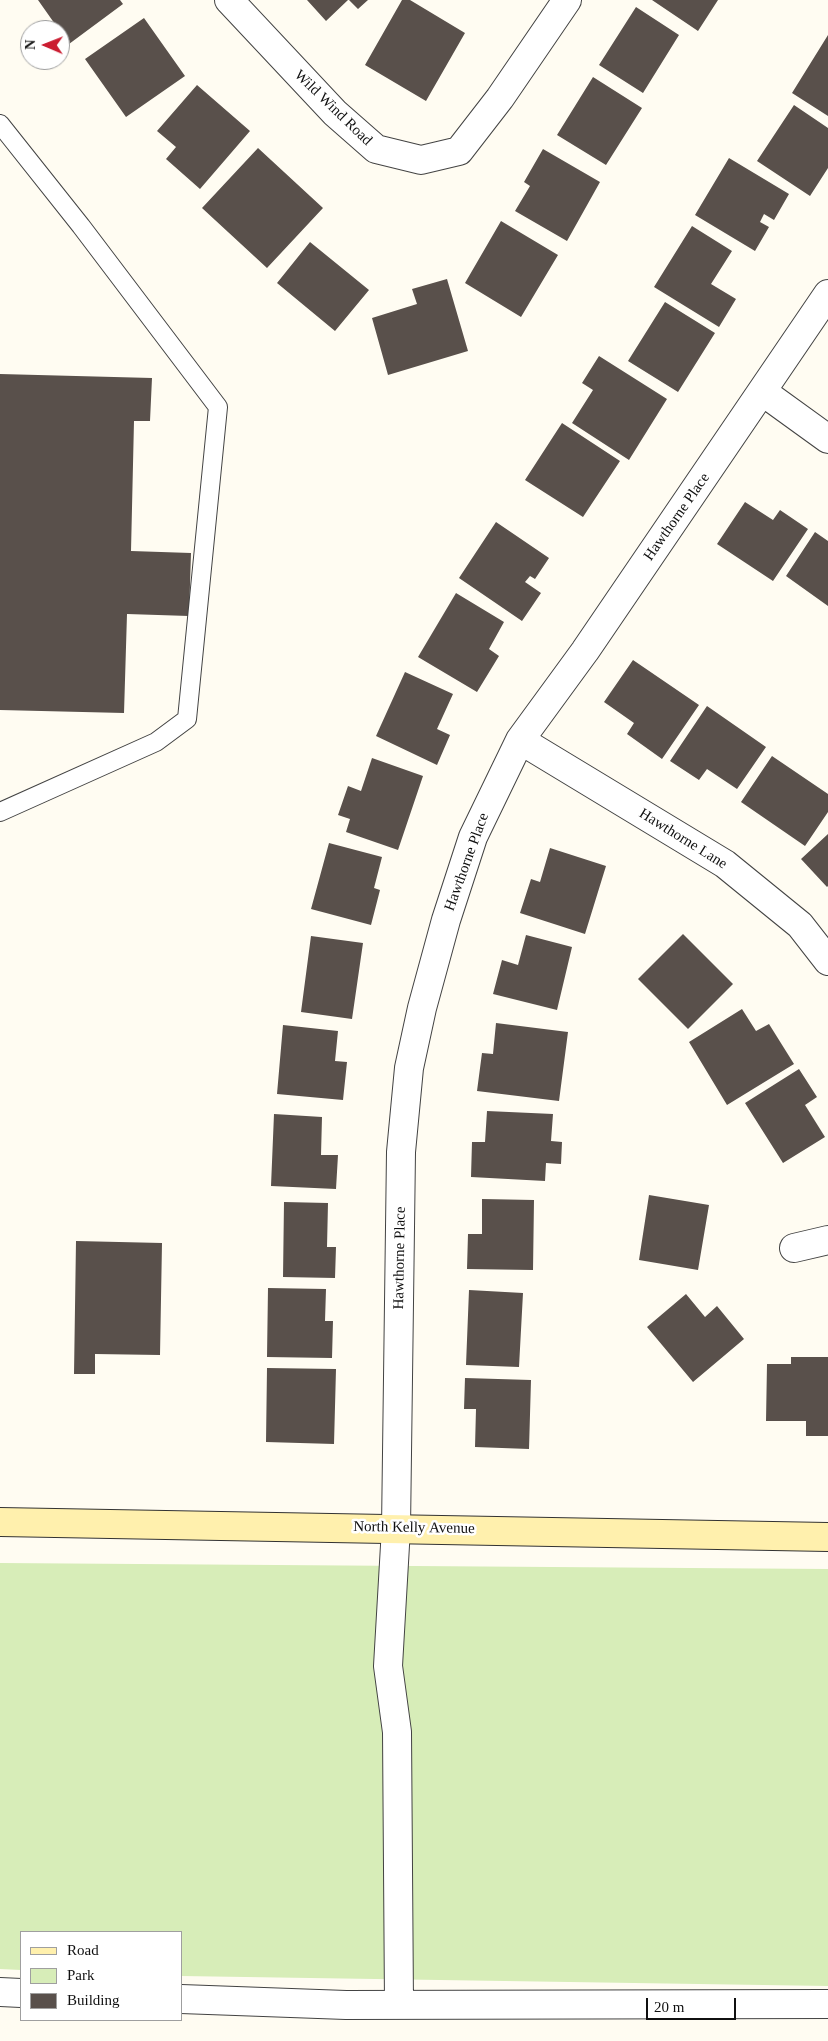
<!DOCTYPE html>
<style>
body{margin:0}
#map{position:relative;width:828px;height:2041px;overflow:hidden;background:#fffcf2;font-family:"Times New Roman",serif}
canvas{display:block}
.legend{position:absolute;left:20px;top:1931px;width:162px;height:90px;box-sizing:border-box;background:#fff;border:1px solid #9f9f9f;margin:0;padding:6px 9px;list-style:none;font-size:15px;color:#101010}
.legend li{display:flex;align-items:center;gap:10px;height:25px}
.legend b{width:25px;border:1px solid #9f9f9f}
.north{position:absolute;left:20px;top:20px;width:50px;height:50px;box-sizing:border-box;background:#fff;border:1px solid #9f9f9f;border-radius:50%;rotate:271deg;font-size:14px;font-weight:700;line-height:20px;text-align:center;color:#101010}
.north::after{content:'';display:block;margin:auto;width:18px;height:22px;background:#cb1d31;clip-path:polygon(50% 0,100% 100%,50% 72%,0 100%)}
.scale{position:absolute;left:646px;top:1998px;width:90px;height:22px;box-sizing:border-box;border:2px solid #101010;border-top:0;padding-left:6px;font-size:15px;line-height:18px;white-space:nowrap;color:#101010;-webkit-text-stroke:4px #fff;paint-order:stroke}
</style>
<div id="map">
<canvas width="828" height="2041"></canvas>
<ul class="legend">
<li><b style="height:6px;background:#fff0ad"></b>Road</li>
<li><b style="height:14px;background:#d7edb8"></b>Park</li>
<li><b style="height:14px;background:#59504b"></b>Building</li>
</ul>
<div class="north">N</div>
<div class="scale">20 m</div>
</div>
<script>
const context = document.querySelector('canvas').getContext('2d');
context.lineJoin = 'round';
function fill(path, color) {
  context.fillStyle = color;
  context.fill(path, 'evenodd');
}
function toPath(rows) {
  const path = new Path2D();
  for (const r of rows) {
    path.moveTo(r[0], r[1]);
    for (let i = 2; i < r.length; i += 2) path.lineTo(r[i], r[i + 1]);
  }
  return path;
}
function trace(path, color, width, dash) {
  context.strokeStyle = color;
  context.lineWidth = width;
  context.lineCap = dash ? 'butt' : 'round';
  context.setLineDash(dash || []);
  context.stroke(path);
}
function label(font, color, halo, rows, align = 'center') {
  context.font = font + ' "Times New Roman",serif';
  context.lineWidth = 5;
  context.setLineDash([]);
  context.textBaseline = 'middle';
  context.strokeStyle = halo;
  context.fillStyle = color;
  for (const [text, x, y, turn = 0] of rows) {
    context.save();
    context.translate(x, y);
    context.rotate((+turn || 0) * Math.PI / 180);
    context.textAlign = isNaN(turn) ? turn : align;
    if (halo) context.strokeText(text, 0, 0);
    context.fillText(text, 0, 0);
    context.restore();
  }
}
fill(toPath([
 [0,1563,828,1569,828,1986,181,1976,181,1932,21,1932,21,1970,0,1969]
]), '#d7edb8');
fill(toPath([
 [38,0,120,0,123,4,69,44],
 [307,0,348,0,326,21],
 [349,0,368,0,358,9],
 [402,0,410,0,465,33,426,101,365,65],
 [652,0,718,0,698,31],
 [636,7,679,35,643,93,599,65],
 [144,18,185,76,126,117,85,59],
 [828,35,828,116,792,93],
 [593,77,642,108,606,165,557,135],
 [197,85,250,131,200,189,166,159,176,147,157,131],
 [794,105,828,128,828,168,810,196,757,161],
 [258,148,323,208,267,268,202,208],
 [543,149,600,182,567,241,515,211,530,186,524,182],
 [729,158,789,194,774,220,764,214,760,222,769,227,755,251,695,215],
 [501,221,558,255,521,317,465,283],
 [692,226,732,251,711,284,736,299,719,327,654,287],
 [310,242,369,290,335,331,277,283],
 [447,279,468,351,388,375,372,318,417,304,412,289],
 [665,302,715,333,678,392,628,361],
 [599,356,667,399,629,460,572,423,593,390,582,383],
 [0,374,152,378,150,421,134,421,131,551,191,553,189,616,127,614,124,713,0,710],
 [562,423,620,461,583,517,525,480],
 [745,502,773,520,780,510,808,529,773,581,717,544],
 [496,522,549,558,535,579,530,576,525,582,541,593,522,621,459,578],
 [815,532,828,541,828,606,786,576],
 [456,593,504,622,489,649,499,656,477,692,418,657],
 [633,660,699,705,662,759,627,734,634,723,604,702],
 [405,672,453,694,437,729,450,735,437,765,376,736],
 [707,706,766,747,737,789,707,769,699,780,670,761],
 [772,756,828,794,828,812,805,846,741,802],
 [372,758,423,776,398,850,346,832,350,819,338,815,348,786,361,791],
 [828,834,828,886,827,887,801,859],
 [329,843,382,857,374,888,380,890,371,925,311,909],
 [550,848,606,866,585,934,520,913,531,879,540,882],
 [683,934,733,984,688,1029,638,979],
 [526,935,572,947,557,1010,493,994,502,960,518,965],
 [311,936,363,943,352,1019,301,1012],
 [742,1009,756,1031,769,1024,794,1064,727,1105,689,1042],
 [496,1023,568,1032,559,1101,477,1091,482,1053,493,1054],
 [283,1025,338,1031,335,1061,347,1062,343,1100,277,1094],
 [799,1069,817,1097,805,1105,825,1137,783,1163,745,1103],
 [487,1111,553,1114,551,1141,562,1142,561,1164,546,1163,545,1181,471,1177,472,1142,485,1142],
 [274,1114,322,1117,321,1155,338,1155,336,1189,271,1186],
 [649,1195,709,1205,698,1270,639,1260],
 [482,1199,534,1200,533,1270,467,1269,468,1234,482,1234],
 [284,1202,328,1203,327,1247,336,1247,335,1278,283,1277],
 [76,1241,162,1243,160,1355,95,1354,95,1374,74,1374],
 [268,1288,326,1289,325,1321,333,1321,332,1358,267,1357],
 [469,1290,523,1293,519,1367,466,1365],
 [686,1294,705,1317,717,1306,744,1339,693,1382,647,1327],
 [791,1357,828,1357,828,1436,806,1436,806,1421,766,1421,767,1364,791,1364],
 [267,1368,336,1369,334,1444,266,1442],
 [465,1378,531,1380,529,1449,475,1447,476,1409,464,1409]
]), '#59504b');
const lane = toPath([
 [0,124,81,226,218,407,187,719,156,742,0,812]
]);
const street = toPath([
 [229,0,335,113,376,149,421,160,459,151,500,98,567,0],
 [763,392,828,439],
 [520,740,725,864,800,925,828,961],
 [794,1248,828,1240],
 [0,1992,21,1993],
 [181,1999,346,2005,828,2004],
 [399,2004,397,1732,388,1666,396,1528,401,1152,409,1068,422,1008,446,920,473,837,520,740,585,651,828,294]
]);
const secondary = toPath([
 [0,1522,828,1537]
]);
trace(lane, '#434343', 20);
trace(street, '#434343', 30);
trace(secondary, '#323232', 30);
trace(lane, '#fff', 18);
trace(street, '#fff', 28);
trace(secondary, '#fff0ad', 28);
label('15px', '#101010', '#fff', [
 ["Wild Wind Road",333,108,44],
 ["Hawthorne Place",677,517,-55],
 ["Hawthorne Lane",683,839,32],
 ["Hawthorne Place",467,862,-70],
 ["Hawthorne Place",400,1258,-89],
 ["North Kelly Avenue",414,1528,1]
]);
</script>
